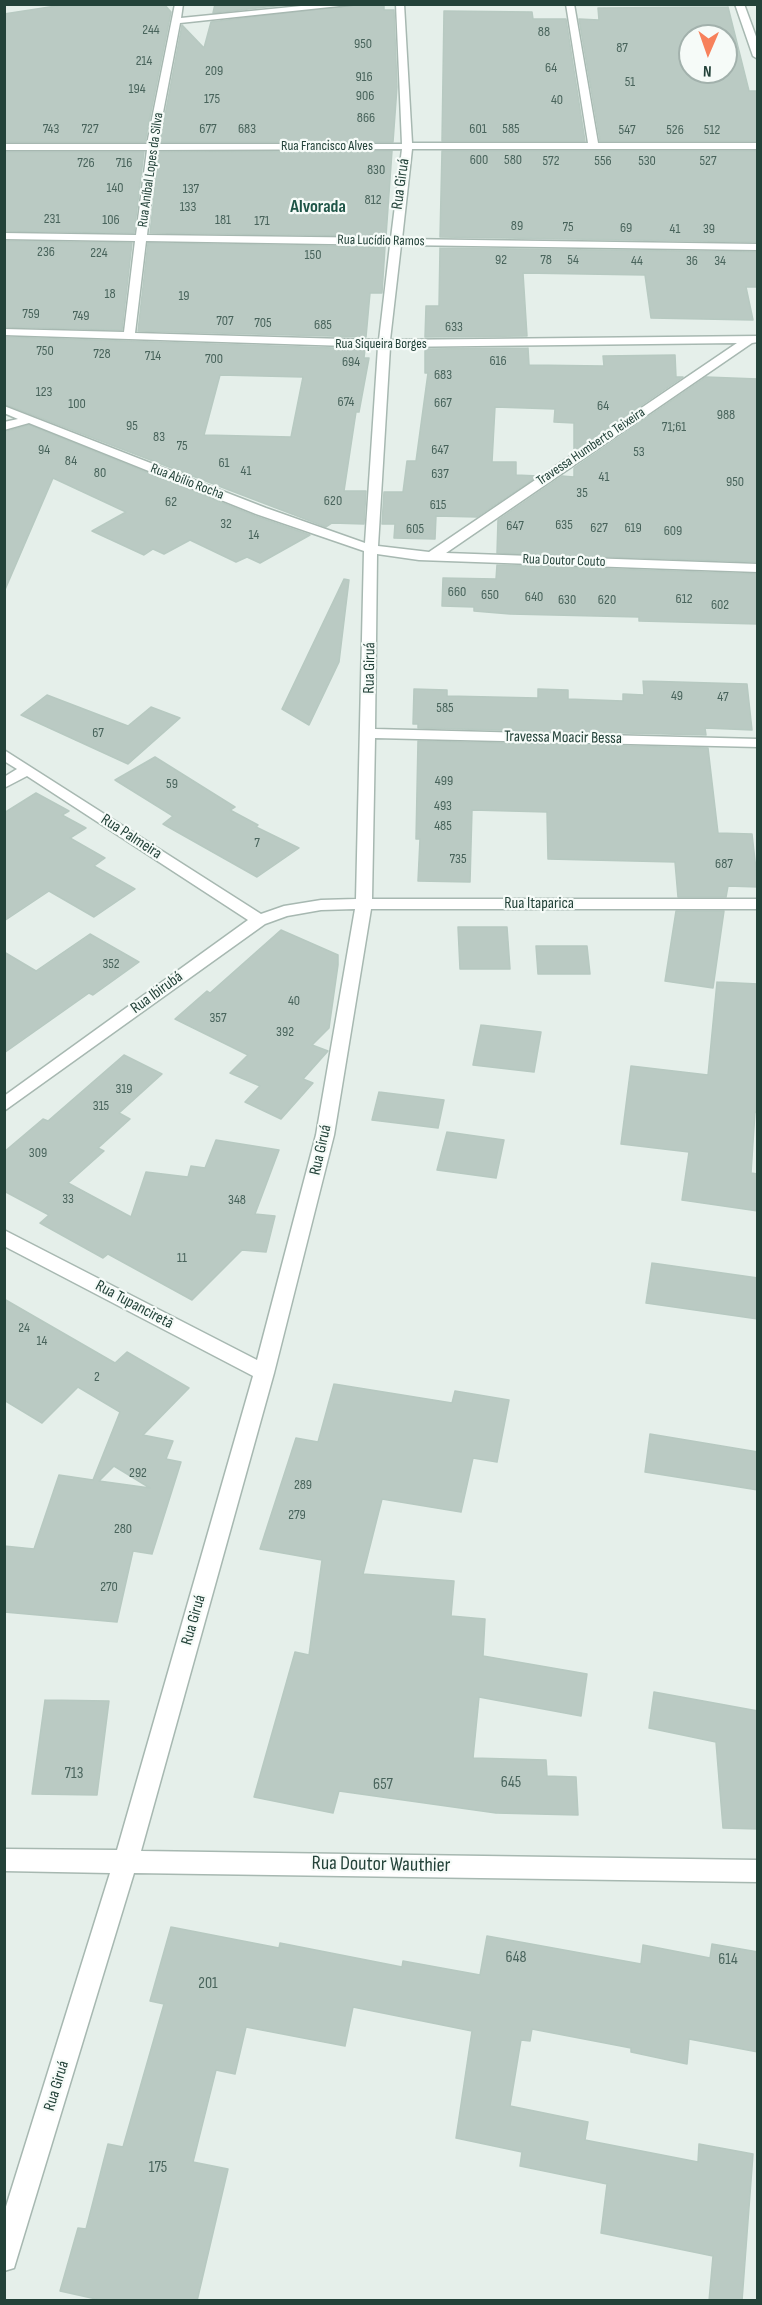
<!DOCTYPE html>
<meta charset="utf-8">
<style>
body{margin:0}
#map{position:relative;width:762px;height:2305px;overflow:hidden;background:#e5efea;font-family:"Sofia Sans Condensed",sans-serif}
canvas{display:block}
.frame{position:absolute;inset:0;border:6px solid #234239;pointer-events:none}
.north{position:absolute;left:678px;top:24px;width:60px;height:60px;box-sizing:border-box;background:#f6fbf8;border:2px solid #a2b1ac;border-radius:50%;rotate:182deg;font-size:16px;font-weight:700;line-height:24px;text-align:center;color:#234239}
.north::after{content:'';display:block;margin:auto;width:21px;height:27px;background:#f7815b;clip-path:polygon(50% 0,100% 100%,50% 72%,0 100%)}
</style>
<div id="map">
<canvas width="762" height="2305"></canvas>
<div class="frame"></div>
<div class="north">N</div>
</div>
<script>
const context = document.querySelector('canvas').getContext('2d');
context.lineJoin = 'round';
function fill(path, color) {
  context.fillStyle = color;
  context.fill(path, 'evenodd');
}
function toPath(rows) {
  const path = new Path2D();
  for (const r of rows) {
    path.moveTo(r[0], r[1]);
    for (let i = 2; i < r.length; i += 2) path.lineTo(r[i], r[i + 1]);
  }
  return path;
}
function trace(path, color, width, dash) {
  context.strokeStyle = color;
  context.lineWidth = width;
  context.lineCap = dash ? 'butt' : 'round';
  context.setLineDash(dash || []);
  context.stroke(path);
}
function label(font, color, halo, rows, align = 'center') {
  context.font = font + ' "Sofia Sans Condensed",sans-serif';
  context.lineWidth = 4.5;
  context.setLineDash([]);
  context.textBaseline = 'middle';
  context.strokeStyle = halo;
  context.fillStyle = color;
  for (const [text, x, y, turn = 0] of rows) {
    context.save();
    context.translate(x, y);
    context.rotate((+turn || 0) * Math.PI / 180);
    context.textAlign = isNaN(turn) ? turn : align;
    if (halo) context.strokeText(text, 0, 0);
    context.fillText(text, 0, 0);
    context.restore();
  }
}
const building = toPath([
 [69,4,164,4,171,12,145,142,4,142,4,14,69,4],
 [215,4,293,4,213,13,215,4],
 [360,4,384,4,384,10,394,10,397,87,393,142,160,142,182,25,204,48,211,22,360,4],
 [728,7,749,91,758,91,758,141,600,141,579,19,599,20,598,8,728,7],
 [690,36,726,36,726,72,690,72,690,36],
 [444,11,532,12,533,19,566,19,585,141,442,141,444,11],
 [392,151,386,236,150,233,159,152,392,151],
 [442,151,758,151,758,242,440,237,442,151],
 [4,152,144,152,134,233,4,231,4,152],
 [4,241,132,243,122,330,4,327,4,241],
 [148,243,385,247,382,293,370,293,366,337,138,331,148,243],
 [440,248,758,252,758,287,746,287,753,320,651,318,645,275,523,273,527,336,425,337,426,306,439,306,440,248],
 [4,337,365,349,364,358,369,358,359,412,356,412,344,491,366,491,364,524,332,523,326,527,4,404,4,337],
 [220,375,303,377,291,437,204,435,220,375],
 [528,348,529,365,604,366,603,356,675,355,676,377,683,377,574,451,574,423,554,422,555,409,495,407,492,462,516,462,516,475,538,476,477,517,436,516,435,539,394,538,395,524,382,524,384,492,403,492,407,461,416,461,428,373,425,373,425,349,528,348],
 [706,377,758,379,758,562,497,553,498,520,562,476,574,477,574,468,706,377],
 [29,425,255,516,310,535,260,563,247,557,236,562,190,540,164,554,153,549,144,555,92,531,126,512,53,478,4,592,4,432,29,425],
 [497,565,758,574,758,624,639,621,639,617,510,614,474,611,474,607,442,606,443,578,496,579,497,565],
 [344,579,349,580,339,662,309,725,282,709,344,579],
 [643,681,747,684,752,730,705,728,706,735,418,728,418,724,413,724,414,689,447,690,447,696,538,698,538,689,568,690,568,699,623,701,623,694,644,695,643,681],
 [47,695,128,726,151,707,180,718,128,764,21,715,47,695],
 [418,741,708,748,718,833,752,834,758,887,728,886,726,897,678,897,675,862,548,859,547,812,472,810,470,882,418,881,420,839,416,839,418,741],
 [155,757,235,807,230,810,258,825,256,827,299,848,257,877,163,824,173,816,115,780,155,757],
 [36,793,69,811,62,815,86,828,70,838,105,858,94,866,135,889,94,917,49,891,4,921,4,813,36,793],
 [676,911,724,911,713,988,665,981,676,911],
 [458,927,507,927,510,969,460,969,458,927],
 [281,930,338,955,338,965,329,1028,312,1045,328,1051,303,1079,313,1083,281,1119,245,1102,260,1086,230,1073,248,1055,175,1019,207,991,210,993,281,930],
 [90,934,139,962,93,995,89,993,4,1053,4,952,36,971,90,934],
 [536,946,587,946,590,974,538,974,536,946],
 [717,982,758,984,758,1113,755,1112,751,1173,758,1174,758,1211,682,1200,689,1152,621,1144,631,1066,708,1075,717,982],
 [481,1025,541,1032,534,1072,473,1065,481,1025],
 [124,1055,162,1074,119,1113,130,1119,98,1148,104,1151,68,1183,131,1217,146,1172,188,1177,191,1166,205,1168,216,1140,279,1150,255,1214,275,1216,266,1252,242,1250,192,1300,108,1254,103,1258,40,1223,49,1215,4,1191,4,1152,43,1119,48,1121,124,1055],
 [379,1092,444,1100,438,1128,372,1120,379,1092],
 [447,1132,504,1140,496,1178,437,1170,447,1132],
 [652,1263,758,1278,758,1319,646,1303,652,1263],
 [4,1299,115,1363,127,1352,189,1388,143,1435,173,1441,166,1459,181,1462,152,1554,133,1551,117,1622,4,1612,4,1546,34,1549,59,1475,93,1480,120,1412,78,1387,42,1423,4,1400,4,1299],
 [114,1466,150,1488,99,1481,114,1466],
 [334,1384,452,1403,455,1391,509,1400,497,1462,473,1458,461,1512,382,1499,363,1574,454,1581,451,1616,485,1619,483,1656,587,1674,581,1716,479,1697,473,1758,546,1760,547,1776,576,1777,578,1815,496,1813,339,1791,333,1813,254,1797,295,1652,309,1655,322,1560,260,1549,296,1438,318,1442,334,1384],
 [650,1434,758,1452,758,1490,645,1472,650,1434],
 [654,1692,758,1711,758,1829,723,1828,716,1742,649,1728,654,1692],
 [45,1700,109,1701,97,1795,32,1794,45,1700],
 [171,1927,279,1948,280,1943,402,1967,403,1961,480,1975,487,1936,641,1964,643,1945,710,1958,712,1944,758,1952,758,2052,689,2039,687,2064,631,2052,631,2048,532,2029,530,2041,521,2040,510,2106,588,2122,585,2140,698,2162,699,2144,753,2154,742,2301,709,2301,713,2256,601,2233,607,2184,520,2166,522,2152,456,2138,472,2031,353,2007,345,2046,246,2027,235,2074,216,2070,193,2162,228,2169,197,2301,105,2301,60,2291,78,2228,86,2229,108,2144,123,2147,164,2004,150,2001,171,1927]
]);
fill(building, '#bacac3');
trace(building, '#b7c9c1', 1.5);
const minor = toPath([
 [175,4,183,4,181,18,321,4,358,4,180,23,157,144,402,144,396,4,404,4,412,143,588,143,566,4,574,4,598,143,758,143,758,149,412,149,402,239,758,244,758,250,401,245,390,340,758,336,758,342,752,343,446,553,758,564,758,572,419,560,377,554,375,729,758,739,758,747,375,738,372,899,758,899,758,909,371,909,334,1135,274,1373,141,1851,758,1860,758,1882,134,1873,17,2258,14,2268,4,2271,4,2213,110,1873,4,1871,4,1849,117,1850,253,1376,4,1246,4,1230,257,1360,316,1135,355,909,321,910,287,916,265,924,4,1111,4,1096,248,920,27,776,4,788,4,777,17,769,4,761,4,750,261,914,284,906,321,900,356,899,364,551,256,514,29,423,4,430,4,422,18,419,4,413,4,406,266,508,365,543,378,347,4,335,4,329,124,332,135,241,4,239,4,233,136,235,147,150,4,150,4,144,147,144,175,4],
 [402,149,391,238,147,235,157,150,402,149],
 [146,241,390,245,379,340,135,333,146,241],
 [737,343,429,552,378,546,390,347,737,343],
 [735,4,744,4,758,42,758,59,753,56,735,4]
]);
trace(minor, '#a7b8b1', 3);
fill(minor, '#fff');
label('14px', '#49645c', null, [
 ["244",151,30],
 ["88",544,32],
 ["950",363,44],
 ["87",622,48],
 ["214",144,61],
 ["64",551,68],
 ["209",214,71],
 ["916",364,77],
 ["51",630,82],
 ["194",137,89],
 ["906",365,96],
 ["175",212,99],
 ["40",557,100],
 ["866",366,118],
 ["743",51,129],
 ["727",90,129],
 ["677",208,129],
 ["683",247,129],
 ["601",478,129],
 ["585",511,129],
 ["547",627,130],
 ["526",675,130],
 ["512",712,130],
 ["600",479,160],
 ["580",513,160],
 ["572",551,161],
 ["556",603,161],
 ["530",647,161],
 ["527",708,161],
 ["726",86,163],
 ["716",124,163],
 ["830",376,170],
 ["140",115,188],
 ["137",191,189],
 ["812",373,200],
 ["133",188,207],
 ["231",52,219],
 ["106",111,220],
 ["181",223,220],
 ["171",262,221],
 ["89",517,226],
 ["75",568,227],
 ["69",626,228],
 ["41",675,229],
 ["39",709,229],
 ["236",46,252],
 ["224",99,253],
 ["150",313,255],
 ["92",501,260],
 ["78",546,260],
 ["54",573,260],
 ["44",637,261],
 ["36",692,261],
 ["34",720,261],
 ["18",110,294],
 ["19",184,296],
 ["759",31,314],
 ["749",81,316],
 ["707",225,321],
 ["705",263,323],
 ["685",323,325],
 ["633",454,327],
 ["750",45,351],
 ["728",102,354],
 ["714",153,356],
 ["700",214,359],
 ["616",498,361],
 ["694",351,362],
 ["683",443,375],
 ["123",44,392],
 ["674",346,402],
 ["667",443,403],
 ["100",77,404],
 ["64",603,406],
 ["988",726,415],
 ["95",132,426],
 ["71;61",674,427],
 ["83",159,437],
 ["75",182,446],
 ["94",44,450],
 ["647",440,450],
 ["53",639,452],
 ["84",71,461],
 ["61",224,463],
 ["41",246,471],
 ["80",100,473],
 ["637",440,474],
 ["41",604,477],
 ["950",735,482],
 ["35",582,493],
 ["620",333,501],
 ["62",171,502],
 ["615",438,505],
 ["32",226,524],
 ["635",564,525],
 ["647",515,526],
 ["627",599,528],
 ["619",633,528],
 ["605",415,529],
 ["609",673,531],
 ["14",254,535],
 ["660",457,592],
 ["650",490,595],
 ["640",534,597],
 ["612",684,599],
 ["630",567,600],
 ["620",607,600],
 ["602",720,605],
 ["49",677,696],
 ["47",723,697],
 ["585",445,708],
 ["67",98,733],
 ["499",444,781],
 ["59",172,784],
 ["493",443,806],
 ["485",443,826],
 ["7",257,843],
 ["735",458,859],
 ["687",724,864],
 ["352",111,964],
 ["40",294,1001],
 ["357",218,1018],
 ["392",285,1032],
 ["319",124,1089],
 ["315",101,1106],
 ["309",38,1153],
 ["33",68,1199],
 ["348",237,1200],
 ["11",182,1258],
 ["24",24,1328],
 ["14",42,1341],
 ["2",97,1377],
 ["292",138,1473],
 ["289",303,1485],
 ["279",297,1515],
 ["280",123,1529],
 ["270",109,1587]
]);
label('14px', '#234239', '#f6fbf8', [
 ["Rua Francisco Alves",327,146],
 ["Rua Aníbal Lopes da Silva",151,170,-82],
 ["Rua Lucídio Ramos",381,241,1],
 ["Rua Siqueira Borges",381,344],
 ["Travessa Humberto Teixeira",591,447,-34],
 ["Rua Abílio Rocha",187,482,21],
 ["Rua Doutor Couto",564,561,2]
]);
label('16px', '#234239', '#f6fbf8', [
 ["Rua Giruá",401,184,-82],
 ["Rua Giruá",370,668,-89],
 ["Travessa Moacir Bessa",563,738,1],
 ["Rua Palmeira",131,837,33],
 ["Rua Itaparica",539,904],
 ["Rua Ibirubá",157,993,-36],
 ["Rua Giruá",321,1150,-77],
 ["Rua Tupanciretã",134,1305,28],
 ["Rua Giruá",194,1620,-74],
 ["Rua Giruá",57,2086,-73]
]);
label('16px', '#49645c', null, [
 ["713",74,1774],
 ["645",511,1783],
 ["657",383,1785],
 ["648",516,1958],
 ["614",728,1960],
 ["201",208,1984],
 ["175",158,2168]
]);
label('bold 18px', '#1e5547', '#f6fbf8', [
 ["Alvorada",318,207]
]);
label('20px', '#234239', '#f6fbf8', [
 ["Rua Doutor Wauthier",381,1865,1]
]);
</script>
